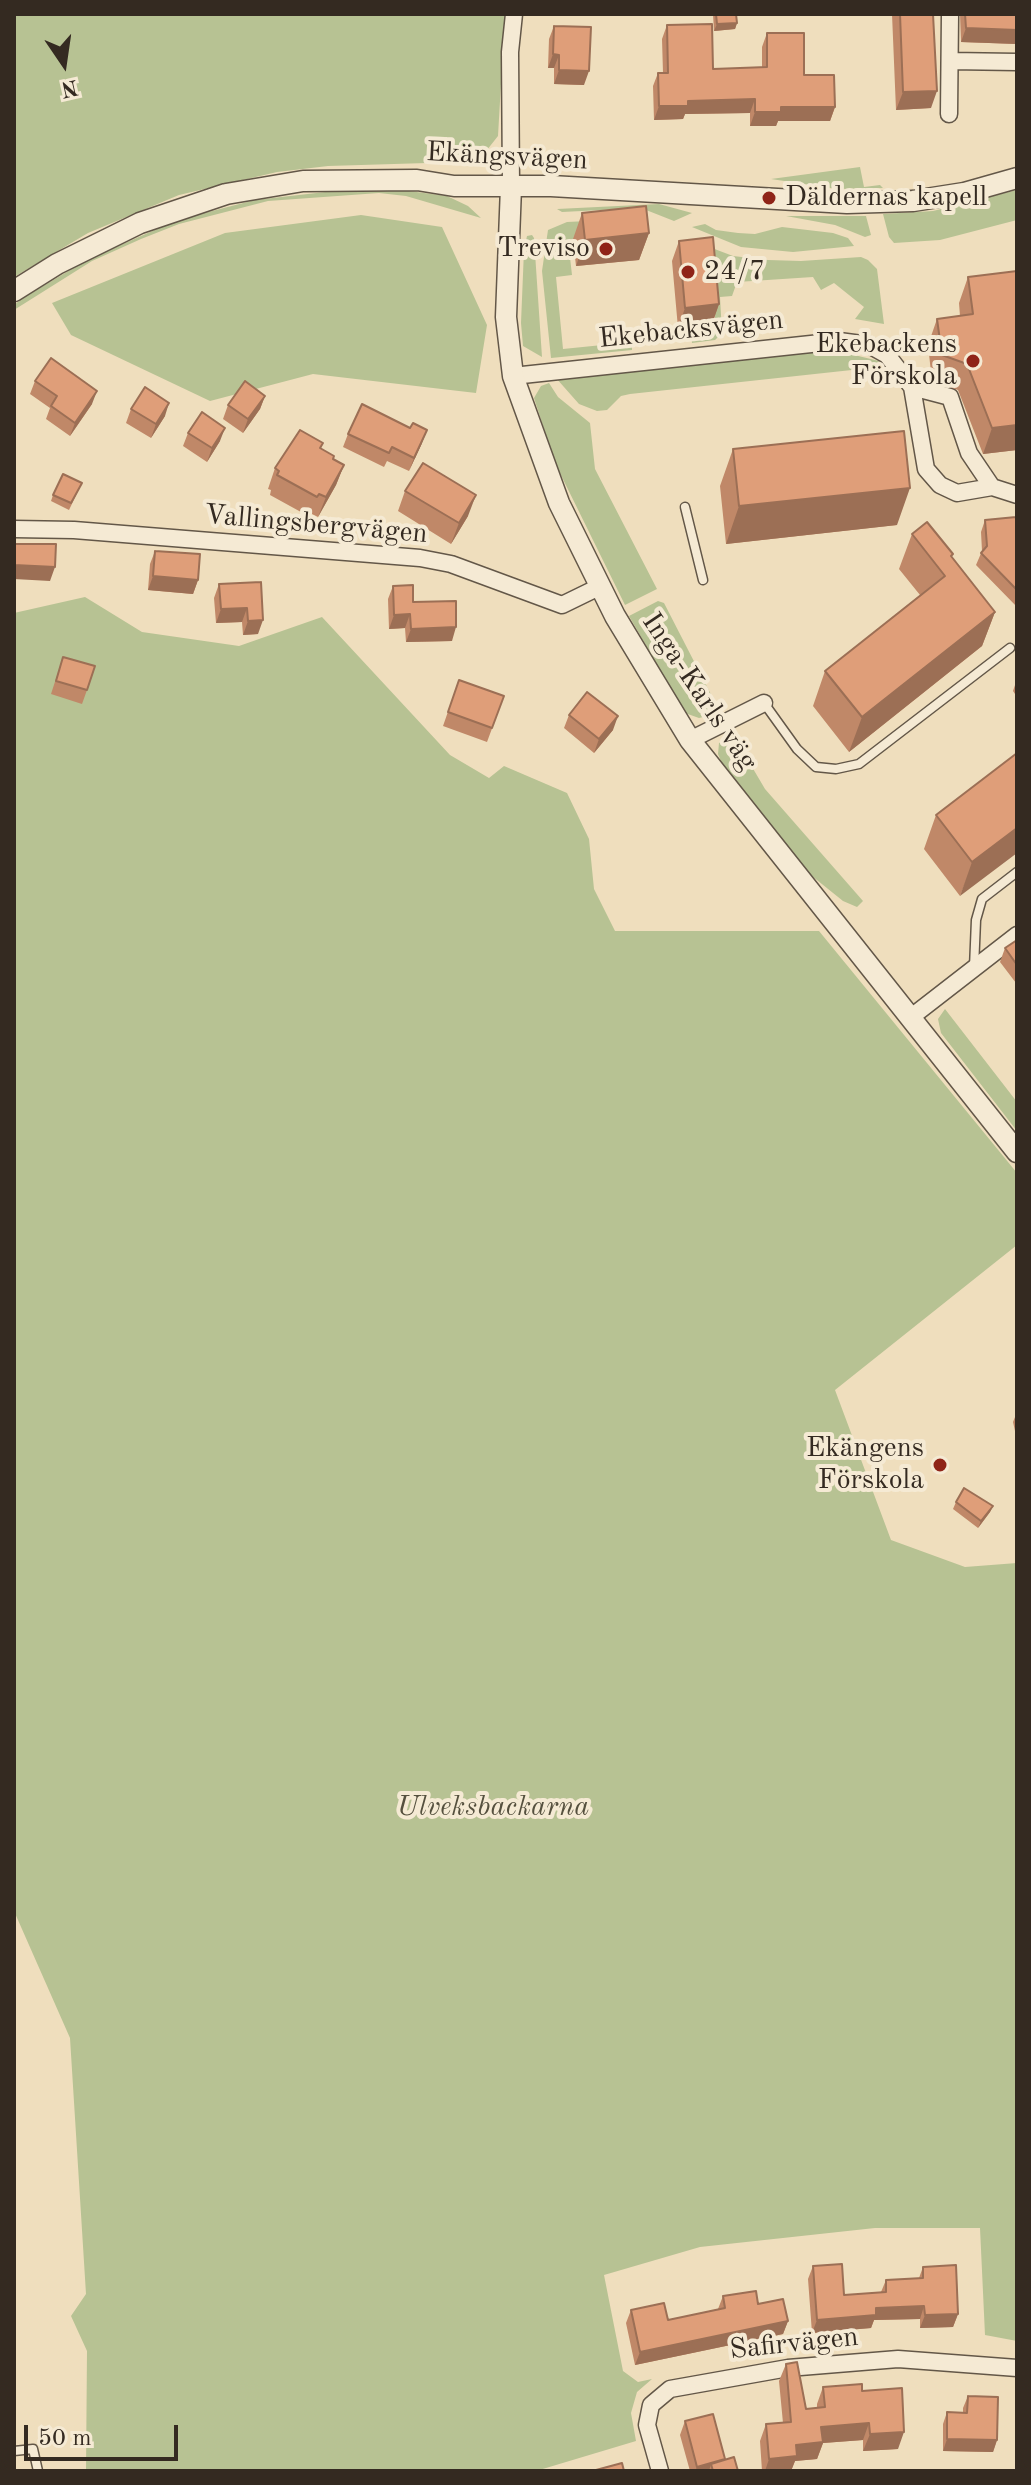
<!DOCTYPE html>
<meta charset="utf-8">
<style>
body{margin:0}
#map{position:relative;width:1031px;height:2485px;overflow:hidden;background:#efdebd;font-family:"Old Standard TT",serif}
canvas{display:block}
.frame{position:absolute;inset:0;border:16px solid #342a21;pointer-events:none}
.north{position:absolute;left:24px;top:24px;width:80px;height:80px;-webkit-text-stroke:6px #f5ead4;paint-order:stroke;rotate:167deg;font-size:22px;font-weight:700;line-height:32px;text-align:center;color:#342a21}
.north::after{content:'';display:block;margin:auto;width:28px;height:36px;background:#342a21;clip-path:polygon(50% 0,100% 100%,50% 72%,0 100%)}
.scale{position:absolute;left:24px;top:2425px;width:154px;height:36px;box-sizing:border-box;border:4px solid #342a21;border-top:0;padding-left:10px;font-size:24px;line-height:28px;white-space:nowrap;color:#342a21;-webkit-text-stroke:6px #f5ead4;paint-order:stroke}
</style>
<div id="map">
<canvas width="1031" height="2485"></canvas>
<div class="frame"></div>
<div class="north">N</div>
<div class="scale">50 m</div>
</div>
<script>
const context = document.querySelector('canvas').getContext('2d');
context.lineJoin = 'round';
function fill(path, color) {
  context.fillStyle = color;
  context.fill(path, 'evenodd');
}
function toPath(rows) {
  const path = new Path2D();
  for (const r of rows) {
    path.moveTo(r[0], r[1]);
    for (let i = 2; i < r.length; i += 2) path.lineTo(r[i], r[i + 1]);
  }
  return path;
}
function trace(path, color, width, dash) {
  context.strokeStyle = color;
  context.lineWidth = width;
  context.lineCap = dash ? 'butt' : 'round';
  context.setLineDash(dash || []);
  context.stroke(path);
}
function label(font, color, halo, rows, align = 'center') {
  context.font = font + ' "Old Standard TT",serif';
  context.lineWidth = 8;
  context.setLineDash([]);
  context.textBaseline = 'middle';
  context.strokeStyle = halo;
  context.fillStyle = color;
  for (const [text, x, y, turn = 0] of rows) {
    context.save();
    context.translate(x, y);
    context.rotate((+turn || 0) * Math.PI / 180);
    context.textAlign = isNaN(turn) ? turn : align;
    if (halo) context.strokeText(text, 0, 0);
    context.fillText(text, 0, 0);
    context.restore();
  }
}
fill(toPath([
 [14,14,505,14,498,136,483,155,460,162,328,166,277,172,179,195,88,233,14,277],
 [860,167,864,187,880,185,883,188,837,189,771,179],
 [1017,190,1017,220,940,240,894,243,889,237,883,214,933,211],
 [334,191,409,191,447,196,468,206,481,218,406,196,379,193,268,201,179,224,141,239,92,261,14,310,14,305,23,298,87,260,177,220,255,200],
 [659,204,692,213,674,221,641,208,562,212,557,209],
 [361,215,442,227,487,325,476,393,313,374,210,401,71,335,52,303,225,233],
 [786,216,866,216,871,235,865,237,835,225],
 [609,220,598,236,568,240,572,275,556,277,563,349,632,342,632,350,551,358,542,271,548,230,567,222],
 [705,224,716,230,738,233,755,234,782,227,833,233,848,238,854,246,793,252,741,247,692,227],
 [532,235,534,238,542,357,523,346,521,323,524,250,527,236],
 [704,245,733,256,768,260,801,261,861,257,868,260,877,269,884,324,855,319,864,307,834,283,821,290,813,277,737,282,732,296,720,297,722,333,715,340,692,343,691,331,716,329,710,259],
 [811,352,842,352,879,361,877,366,861,369,630,394,621,396,607,410,597,411,579,404,556,378],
 [549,383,558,397,590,423,595,469,657,589,625,605,555,463,534,398,541,386],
 [85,597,142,632,239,646,322,617,450,755,489,778,504,766,567,793,589,839,594,889,615,931,819,931,1017,1173,1017,1245,835,1390,891,1540,965,1567,1017,1563,1017,2341,985,2335,980,2228,875,2228,700,2247,604,2275,623,2371,638,2382,652,2379,637,2392,631,2413,636,2441,536,2471,86,2471,87,2351,71,2316,86,2294,70,2038,14,1911,14,613],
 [658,601,664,603,719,710,711,715,699,718,685,713,629,616],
 [732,733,765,789,863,901,857,907,843,901,802,868,725,771,718,754,719,743],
 [945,1009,1017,1102,1017,1131,941,1033,938,1019]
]), '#b7c293');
const service = toPath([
 [685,507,703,580],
 [764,703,797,749,816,767,836,769,859,764,1010,648],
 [974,968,976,920,982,899,1017,872],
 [14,2451,33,2449,38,2471]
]);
const minor = toPath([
 [950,61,1017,62],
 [949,114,950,14],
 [511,187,510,52,514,14],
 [513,376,839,341,869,345,887,355,912,387,926,469,940,485,957,493,992,487,1017,495],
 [912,387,950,397,969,453,992,487],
 [14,529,74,530,420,558,451,564,562,605,601,586],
 [690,740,764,703],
 [910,1018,1017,935],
 [660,2471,647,2425,651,2405,670,2389,788,2368,898,2359,1017,2368]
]);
const tertiary = toPath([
 [511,187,506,317,513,376,559,503,615,616,690,740,1017,1152],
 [14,291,57,264,140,223,226,194,303,181,417,180,454,186,551,186,847,203,913,201,964,193,1017,178]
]);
trace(service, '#635748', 11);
trace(minor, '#635748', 19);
trace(tertiary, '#635748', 23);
trace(service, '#f5ead4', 8);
trace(minor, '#f5ead4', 16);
trace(tertiary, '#f5ead4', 20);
fill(toPath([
 [713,14,736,14,737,23,735,29,714,31],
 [892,14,933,14,931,108,896,110],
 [960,14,1017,14,1017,44,961,42],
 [667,25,713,69,762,68,762,47,767,33,835,107,830,121,778,121,776,126,750,126,750,113,685,114,683,119,654,120,653,86,658,73,663,73,662,39],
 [554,26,584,85,554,84,554,68,548,68,549,39],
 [582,213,649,233,639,260,576,266,573,239],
 [679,241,719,304,712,324,678,328,672,261],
 [1017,271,1017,450,983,454,958,390,932,381,928,345,937,319,960,316,959,303,968,277],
 [35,381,92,404,70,436,46,419,50,408,30,394],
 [265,396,260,409,243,433,223,419,228,405],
 [131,409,165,416,151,438,126,423],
 [410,428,422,443,409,471,387,461,384,467,343,447,348,434],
 [188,433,220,441,207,462,183,446],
 [323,443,321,448,333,459,344,465,336,485,318,517,312,514,310,517,270,495,271,490,268,489,275,468],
 [733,449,897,525,726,544,720,486],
 [82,483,69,510,51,501,53,495],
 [405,491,468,516,451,544,398,511],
 [985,520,1017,526,1017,607,976,565,982,551,981,532],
 [912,534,952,557,995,612,982,646,849,752,813,706,825,671,920,595,899,569],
 [155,551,198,580,193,594,148,590,150,564],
 [261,582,258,634,243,635,242,622,216,623,214,598,219,584],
 [393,586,452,641,406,642,405,628,389,629,388,599],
 [63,657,87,690,82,704,51,694],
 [1017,679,1017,697,1013,691],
 [459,680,504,696,487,742,443,726],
 [569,715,613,730,594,753,564,728],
 [1017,753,960,896,924,849,936,815],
 [1017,940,1017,982,1016,983,1000,962,1005,948],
 [1017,1412,1017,1440,1013,1422],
 [956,1502,993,1506,990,1512,978,1528,953,1509],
 [813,2266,844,2295,881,2292,886,2280,919,2278,923,2267,958,2314,953,2327,920,2328,920,2319,874,2320,871,2328,812,2333,808,2279],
 [723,2296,758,2304,788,2321,783,2334,635,2365,626,2323,631,2310,668,2320,718,2309],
 [786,2364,806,2409,817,2408,817,2404,823,2387,862,2391,898,2449,863,2451,863,2440,823,2443,817,2459,795,2461,791,2471,762,2471,760,2441,766,2424,783,2423,779,2381],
 [968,2396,997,2440,993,2452,943,2451,943,2424,947,2412,963,2412,963,2408],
 [685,2421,725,2460,738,2471,690,2471,680,2435]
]), '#c08868');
fill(toPath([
 [737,23,735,29,714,31,717,24],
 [966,28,1017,30,1017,44,961,42],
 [553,54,559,55,554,68,548,68],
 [559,70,589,71,584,85,554,84],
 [937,91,931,108,896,110,903,92],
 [755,99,750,113,685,114,683,119,654,120,659,106,688,101],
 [781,107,835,107,830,121,778,121,776,126,750,126,755,112],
 [649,233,639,260,576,266,585,240],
 [719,304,712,324,678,328,685,308],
 [97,391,92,404,70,436,75,423],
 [265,396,260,409,243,433,248,419],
 [169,403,165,416,151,438,156,424],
 [1017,425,1017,450,983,454,992,428],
 [225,428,220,441,207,462,212,448],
 [427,430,422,443,409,471,414,458],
 [344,465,336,485,318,517,326,497],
 [910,488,897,525,726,544,739,506],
 [476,495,468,516,451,544,459,523],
 [14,565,55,567,50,581,14,579],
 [153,576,198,580,193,594,148,590],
 [247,608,242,622,216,623,221,609],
 [995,612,982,646,849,752,862,717],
 [410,614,405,628,389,629,394,615],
 [263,620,258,634,243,635,248,621],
 [456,627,452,641,406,642,411,629],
 [618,716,613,730,594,753,599,739],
 [1017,828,1017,853,960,896,972,862],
 [993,1506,990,1512,978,1528,981,1521],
 [924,2306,920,2319,874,2320,871,2328,812,2333,817,2320,876,2308],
 [958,2314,953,2327,920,2328,925,2315],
 [788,2321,783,2334,635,2365,640,2352],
 [869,2423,863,2440,823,2443,817,2459,795,2461,791,2471,765,2471,769,2459,821,2427],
 [904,2432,898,2449,863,2451,870,2434],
 [947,2439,997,2440,993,2452,943,2451],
 [725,2459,711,2464,709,2471,695,2471,697,2467]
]), '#9c6f55');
const building = toPath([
 [716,14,736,14,737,23,717,24,716,14],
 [900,14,933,14,937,91,903,92,900,14],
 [965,14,1017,14,1017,30,966,28,965,14],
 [712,24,713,69,767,67,767,33,804,33,804,75,834,75,835,107,781,107,781,112,755,112,755,99,688,101,688,106,659,106,658,73,668,73,667,25,712,24],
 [554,26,591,27,589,71,559,70,559,55,553,54,554,26],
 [646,206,649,233,585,240,582,213,646,206],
 [713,237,719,304,685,308,679,241,713,237],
 [1017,271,1017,425,992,428,967,364,942,355,937,319,973,314,968,277,1017,271],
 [51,358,97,391,75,423,51,406,57,396,35,381,51,358],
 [245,381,265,396,248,419,228,405,245,381],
 [145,387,169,403,156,424,131,409,145,387],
 [362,404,410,428,413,423,427,430,414,458,392,447,389,453,348,434,362,404],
 [202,412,225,428,212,448,188,433,202,412],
 [300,430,323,443,320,448,334,456,333,459,344,465,326,497,319,494,317,497,277,475,279,471,275,468,300,430],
 [904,431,910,488,739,506,733,449,904,431],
 [423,463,476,495,459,523,405,491,423,463],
 [63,474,82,483,71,503,53,495,63,474],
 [1016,517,1017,526,1017,590,981,553,987,546,985,520,1016,517],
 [927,522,953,554,951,556,995,612,862,717,825,671,945,576,912,534,927,522],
 [14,544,56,544,55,567,14,565,14,544],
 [155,551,200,554,198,580,153,576,155,551],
 [261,582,263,620,248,621,247,608,221,609,219,584,261,582],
 [413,585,413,602,456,601,456,627,411,629,410,614,394,615,393,586,413,585],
 [63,657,95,666,87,690,56,681,63,657],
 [459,680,504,696,492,728,448,712,459,680],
 [587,692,618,716,599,739,569,715,587,692],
 [1017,753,1017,828,972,862,936,815,1017,753],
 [1017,940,1017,965,1005,948,1017,940],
 [964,1488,993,1506,981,1521,956,1502,964,1488],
 [842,2264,844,2295,886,2292,886,2280,923,2278,923,2267,956,2265,958,2314,925,2315,924,2306,876,2308,876,2315,817,2320,813,2266,842,2264],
 [756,2291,758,2304,783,2299,788,2321,640,2352,631,2310,664,2303,668,2320,725,2308,723,2296,756,2291],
 [797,2362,806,2409,825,2407,823,2387,862,2384,862,2391,902,2388,904,2432,870,2434,869,2423,821,2427,823,2442,796,2445,797,2456,769,2459,766,2424,791,2422,786,2364,797,2362],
 [968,2396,998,2397,997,2440,947,2439,947,2412,967,2413,968,2396],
 [713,2414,725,2459,697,2467,685,2421,713,2414],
 [734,2457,738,2471,713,2471,711,2464,734,2457],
 [622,2463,624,2471,596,2471,596,2470,622,2463]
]);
fill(building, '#df9e79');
trace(building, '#9c6f55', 2);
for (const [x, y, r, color] of [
 [769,198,8,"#8f2418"],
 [606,249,8,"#8f2418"],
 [688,272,8,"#8f2418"],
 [973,361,8,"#8f2418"],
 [940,1465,8,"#8f2418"]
]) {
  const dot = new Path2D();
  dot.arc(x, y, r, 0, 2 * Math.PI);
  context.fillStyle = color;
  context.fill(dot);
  trace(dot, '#f5ead4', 3);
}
label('28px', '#342a21', '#f5ead4', [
 ["Ekängsvägen",507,157,3],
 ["Ekebacksvägen",691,330,-6],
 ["Vallingsbergvägen",316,525,5],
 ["Inga-Karls väg",699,692,56],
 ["Safirvägen",794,2344,-6]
]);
label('28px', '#342a21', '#f5ead4', [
 ["Däldernas kapell",785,198,"left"],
 ["Treviso",590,249],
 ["24/7",704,272,"left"],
 ["Ekebackens",957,345],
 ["Förskola",957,377],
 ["Ekängens",924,1449],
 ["Förskola",924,1481]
], 'right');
label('italic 28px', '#55503e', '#f5ead4', [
 ["Ulveksbackarna",493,1808]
]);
</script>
